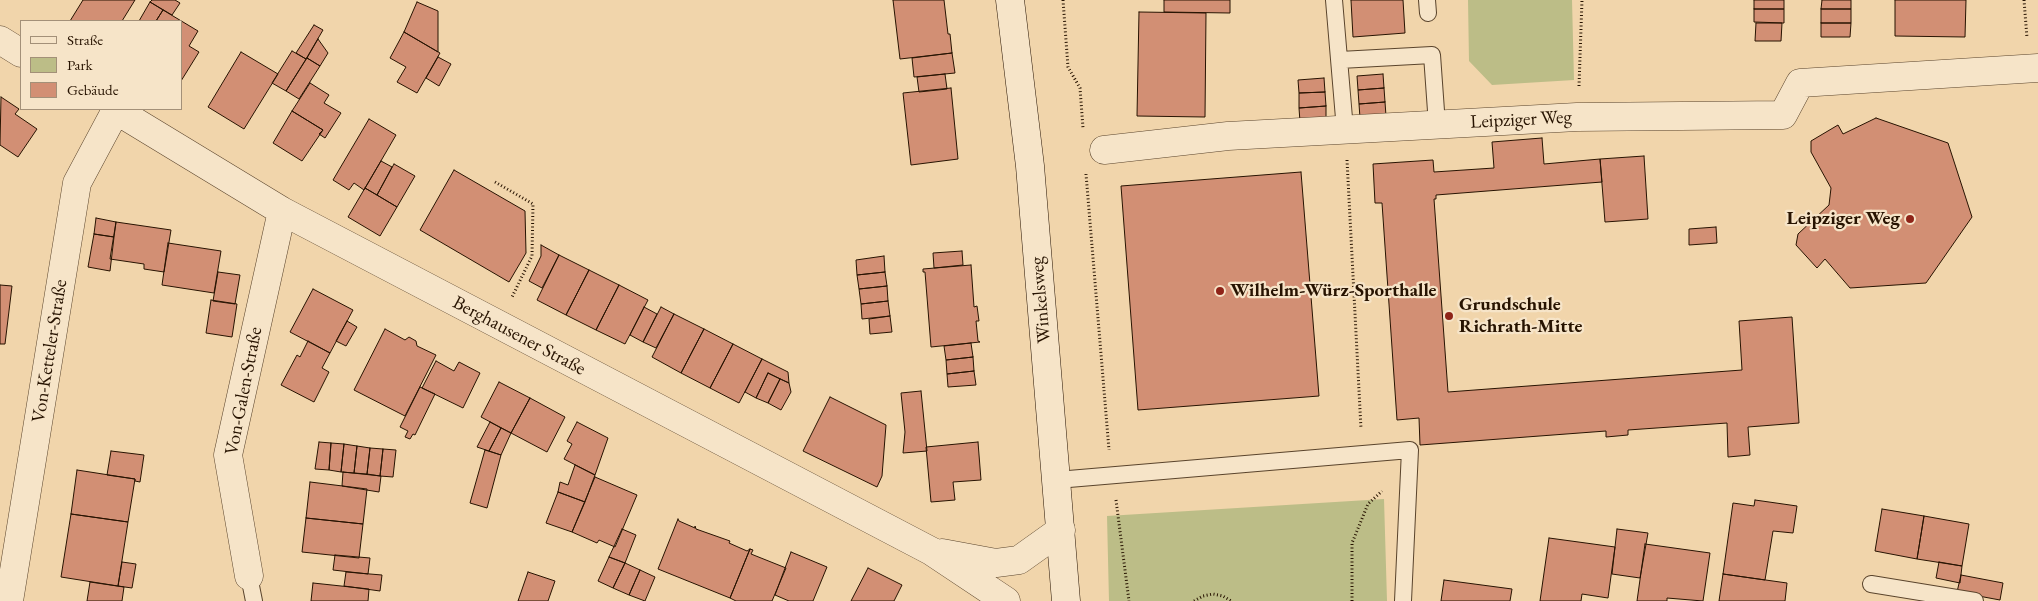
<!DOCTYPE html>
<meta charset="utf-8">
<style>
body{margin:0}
#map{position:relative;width:2038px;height:601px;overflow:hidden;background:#f1d5ab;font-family:"EB Garamond",serif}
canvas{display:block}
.legend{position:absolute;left:20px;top:20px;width:162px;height:90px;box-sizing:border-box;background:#f6e4c8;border:1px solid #a39078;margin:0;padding:6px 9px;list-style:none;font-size:15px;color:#271301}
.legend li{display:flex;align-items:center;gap:10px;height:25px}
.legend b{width:25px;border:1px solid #a39078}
</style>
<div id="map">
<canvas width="2038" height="601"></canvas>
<ul class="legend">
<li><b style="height:6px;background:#f6e4c8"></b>Straße</li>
<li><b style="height:14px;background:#bcbd87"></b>Park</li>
<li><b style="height:14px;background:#d28f74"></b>Gebäude</li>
</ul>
</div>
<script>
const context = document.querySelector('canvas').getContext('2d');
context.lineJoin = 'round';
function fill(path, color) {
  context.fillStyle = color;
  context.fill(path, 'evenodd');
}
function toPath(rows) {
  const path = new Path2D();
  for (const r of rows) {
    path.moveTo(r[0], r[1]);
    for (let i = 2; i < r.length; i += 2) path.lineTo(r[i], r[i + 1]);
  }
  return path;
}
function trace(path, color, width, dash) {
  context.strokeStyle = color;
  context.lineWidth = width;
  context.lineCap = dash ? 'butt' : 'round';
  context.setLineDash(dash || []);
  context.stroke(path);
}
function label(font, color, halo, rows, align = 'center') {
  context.font = font + ' "EB Garamond",serif';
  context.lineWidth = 4.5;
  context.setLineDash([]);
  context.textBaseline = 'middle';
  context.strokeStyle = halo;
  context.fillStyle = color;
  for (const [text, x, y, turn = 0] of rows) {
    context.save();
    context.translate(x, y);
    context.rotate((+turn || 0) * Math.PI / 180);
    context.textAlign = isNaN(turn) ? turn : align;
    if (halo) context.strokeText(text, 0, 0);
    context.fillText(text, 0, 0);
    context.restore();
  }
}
fill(toPath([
 [1468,0,1572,0,1574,80,1492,85,1469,61],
 [1384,499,1387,601,1109,601,1107,516]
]), '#bcbd87');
const building = toPath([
 [83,0,135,0,122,21,70,21,83,0],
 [152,0,175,0,180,3,172,15,150,2,152,0],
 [893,0,944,0,948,34,950,34,952,53,900,59,893,0],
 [1164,0,1230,0,1230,13,1164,12,1164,0],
 [1351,0,1403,0,1405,33,1353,37,1351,0],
 [1754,0,1784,0,1784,9,1754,9,1754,0],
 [1822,0,1851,0,1851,9,1821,9,1822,0],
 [1895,0,1966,0,1965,37,1895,36,1895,0],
 [150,2,163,10,156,21,139,21,150,2],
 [417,2,438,11,438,52,404,32,417,2],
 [1754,9,1784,9,1784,23,1754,22,1754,9],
 [1821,9,1851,9,1851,23,1821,23,1821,9],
 [163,10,198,31,189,46,199,52,181,81,181,21,156,21,163,10],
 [1139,12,1206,13,1205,117,1137,116,1139,12],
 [1756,23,1782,23,1781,41,1755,41,1756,23],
 [1821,23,1851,23,1850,37,1821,37,1821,23],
 [314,25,323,30,306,59,296,53,314,25],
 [404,32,440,53,417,93,397,82,406,67,390,58,404,32],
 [318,39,328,53,320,66,307,58,318,39],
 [292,51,306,59,286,91,272,83,292,51],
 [241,52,278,74,244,129,208,107,241,52],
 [952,53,955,73,914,77,912,58,952,53],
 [438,57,451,64,439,86,426,78,438,57],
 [307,58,320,66,299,99,286,91,307,58],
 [945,74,947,89,919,92,917,77,945,74],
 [1383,74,1384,88,1358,90,1357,76,1383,74],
 [1324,78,1325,92,1299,93,1298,80,1324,78],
 [310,83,329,95,324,103,341,113,325,138,319,134,323,130,292,111,310,83],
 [951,88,958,159,911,165,903,93,951,88],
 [1384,88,1385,102,1359,104,1358,90,1384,88],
 [1325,92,1326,106,1299,108,1299,93,1325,92],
 [1,97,19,109,15,114,37,129,18,157,0,145,1,97],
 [1385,102,1386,116,1360,118,1359,104,1385,102],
 [1326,106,1326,120,1300,122,1299,108,1326,106],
 [292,111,323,130,302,161,273,143,292,111],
 [1876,118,1948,143,1972,217,1926,283,1850,288,1825,259,1817,268,1796,245,1798,234,1829,205,1831,188,1811,152,1811,141,1838,125,1843,134,1876,118],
 [369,119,396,135,364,190,354,183,349,190,333,180,369,119],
 [1542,138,1544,164,1600,159,1602,182,1436,195,1436,199,1434,199,1448,392,1742,370,1739,321,1792,317,1799,423,1748,427,1750,455,1728,457,1727,423,1628,430,1628,435,1606,437,1606,431,1420,445,1419,418,1397,420,1382,203,1375,203,1373,164,1433,160,1434,172,1494,168,1492,142,1542,138],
 [1644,156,1648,219,1605,222,1600,159,1644,156],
 [381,161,392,167,377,195,365,188,381,161],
 [394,164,415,176,397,207,377,195,394,164],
 [454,170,525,211,526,253,509,282,420,230,454,170],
 [1301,172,1319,396,1138,410,1121,186,1301,172],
 [365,188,397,207,380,236,348,217,365,188],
 [96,218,116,222,114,237,94,234,96,218],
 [116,222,171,230,164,272,144,269,144,264,110,259,116,222],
 [1716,227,1717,243,1689,245,1689,229,1716,227],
 [94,234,114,237,110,271,88,267,94,234],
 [168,243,221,251,214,293,162,285,168,243],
 [541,245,559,255,542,288,529,281,541,256,541,245],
 [962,251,963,265,934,268,933,253,962,251],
 [559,255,589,270,566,315,537,300,559,255],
 [884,256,885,272,857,275,856,260,884,256],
 [971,265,974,307,977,306,979,321,976,321,978,341,980,342,931,347,925,272,923,272,923,269,971,265],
 [589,270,619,285,596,330,566,315,589,270],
 [218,272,240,275,235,304,213,301,218,272],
 [885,272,887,286,859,289,857,275,885,272],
 [0,285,12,286,5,344,0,344,0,285],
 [619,285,648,300,625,344,596,330,619,285],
 [887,286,888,301,861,304,859,289,887,286],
 [313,289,353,310,330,353,290,332,313,289],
 [211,300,237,304,232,337,206,333,211,300],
 [888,301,890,316,862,319,861,304,888,301],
 [644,307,657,314,643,342,630,335,644,307],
 [661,307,674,314,656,348,643,342,661,307],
 [674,314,704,329,681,373,652,357,674,314],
 [890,316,892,332,870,334,869,319,890,316],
 [347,321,357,327,346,346,336,341,347,321],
 [385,329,405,340,409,337,416,341,417,346,436,355,405,416,354,390,385,329],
 [704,329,733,344,710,388,681,373,704,329],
 [308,341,330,353,322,368,329,372,314,402,281,385,297,355,300,357,308,341],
 [971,343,973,357,946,360,944,346,971,343],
 [733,344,762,359,739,403,710,388,733,344],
 [973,357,974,371,947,374,946,360,973,357],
 [762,359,788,372,789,383,768,373,756,398,745,392,762,359],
 [436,361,454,371,459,362,480,373,463,408,422,388,436,361],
 [974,371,976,385,948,387,947,374,974,371],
 [768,373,780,379,768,403,756,398,768,373],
 [780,379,789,383,791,392,781,410,768,403,780,379],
 [499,382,530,398,511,433,481,417,499,382],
 [420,387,435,394,415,435,413,434,410,439,405,437,408,431,400,427,420,387],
 [921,391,927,451,903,453,905,432,901,393,921,391],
 [830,397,886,425,882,476,877,487,803,451,830,397],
 [530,398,565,417,547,452,511,433,530,398],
 [490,422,501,428,489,451,477,447,490,422],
 [577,422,608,438,595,475,564,459,572,444,567,441,577,422],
 [501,428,511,433,501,455,489,451,501,428],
 [319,442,331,443,329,470,315,469,319,442],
 [978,442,981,480,953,482,955,500,931,502,926,447,978,442],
 [331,443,344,444,341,472,329,470,331,443],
 [344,444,357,446,354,473,341,472,344,444],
 [357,446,370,448,367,474,354,473,357,446],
 [370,448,383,449,380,476,367,474,370,448],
 [383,449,396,450,393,477,380,476,383,449],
 [485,450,501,455,487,508,470,503,485,450],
 [111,451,144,455,140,482,135,481,135,479,107,475,111,451],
 [575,465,595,475,585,502,558,492,560,482,568,485,575,465],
 [77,470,135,479,128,522,71,514,77,470],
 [343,472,381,476,379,492,342,486,343,472],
 [595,477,637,495,615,547,599,540,597,543,572,532,595,477],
 [310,482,367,489,363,524,306,518,310,482],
 [558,492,585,502,572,532,546,523,558,492],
 [1755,500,1797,506,1793,533,1773,531,1765,580,1723,574,1733,503,1754,506,1755,500],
 [1882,509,1924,516,1917,559,1875,551,1882,509],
 [71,514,128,522,118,586,61,577,71,514],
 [1924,516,1969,524,1962,566,1917,559,1924,516],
 [306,518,363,524,359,558,302,552,306,518],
 [678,519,679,521,695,528,695,526,696,529,730,541,729,543,747,551,750,549,730,598,658,569,678,519],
 [622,529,636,535,625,563,609,557,622,529],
 [1617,529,1648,533,1640,578,1612,574,1617,529],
 [1549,538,1615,547,1608,598,1582,594,1581,601,1540,601,1549,538],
 [1645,544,1710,553,1703,601,1667,598,1667,601,1637,601,1645,544],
 [750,549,753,550,751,554,786,568,772,601,736,601,730,598,750,549],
 [791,552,827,567,813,601,789,601,775,595,791,552],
 [335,555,370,558,368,574,333,570,335,555],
 [609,557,625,563,613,588,598,581,609,557],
 [122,562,136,564,132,588,118,586,122,562],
 [1939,562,1962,566,1960,583,1936,578,1939,562],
 [625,563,640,570,629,595,613,588,625,563],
 [868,568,902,585,894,601,851,601,868,568],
 [640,570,655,577,645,601,629,595,640,570],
 [346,572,382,575,380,591,344,586,346,572],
 [528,572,555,581,548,601,518,601,528,572],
 [1723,574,1787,583,1785,601,1719,601,1723,574],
 [1961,575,2003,583,2000,600,1957,592,1961,575],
 [1444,580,1512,589,1510,601,1441,601,1444,580],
 [90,582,124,587,122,601,87,601,90,582],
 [313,583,369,589,368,601,311,601,313,583]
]);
fill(building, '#d28f74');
trace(building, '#271301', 1);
const service = toPath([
 [1334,0,1345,130],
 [1427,0,1428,13],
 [1340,60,1432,55,1437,125],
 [1057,480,1410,450,1403,601],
 [249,576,254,601],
 [1871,584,1975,601]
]);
const minor = toPath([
 [0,40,21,53],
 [114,109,282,211,931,551,1006,601],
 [1104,150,1228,136,1577,117,1783,115,1800,83,2038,68],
 [942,553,996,563,1019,560,1061,530],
 [249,576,228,455,282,211],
 [9,601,77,183,116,110]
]);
const secondary = toPath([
 [1010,0,1030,166,1066,601]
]);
trace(service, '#5a442c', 18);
trace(minor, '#5a442c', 29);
trace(secondary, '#271301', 29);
trace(toPath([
 [1063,0,1068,67,1080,88,1083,128],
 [2024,0,2027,38],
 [1579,86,1582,0],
 [1347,160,1361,429],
 [1086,174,1109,450],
 [495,182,533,204,532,256,512,297],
 [1116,500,1129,601],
 [1194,601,1203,596,1213,594,1223,596,1231,601],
 [1352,601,1352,543,1368,504,1382,491]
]), '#271301', 3, [1, 2.5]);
trace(service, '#f6e4c8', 16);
trace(minor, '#f6e4c8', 28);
trace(secondary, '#f6e4c8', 28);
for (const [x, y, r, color] of [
 [1910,219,5,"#8f2418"],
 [1220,291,5,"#8f2418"],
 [1449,316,5,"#8f2418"]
]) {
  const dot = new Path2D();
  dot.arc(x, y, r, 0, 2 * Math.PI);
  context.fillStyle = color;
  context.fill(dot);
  trace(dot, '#f6e4c8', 2);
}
label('19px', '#271301', '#f6e4c8', [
 ["Leipziger Weg",1521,120,-3],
 ["Winkelsweg",1041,300,-95],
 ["Berghausener Straße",519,336,28],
 ["Von-Ketteler-Straße",50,351,-81],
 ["Von-Galen-Straße",244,391,-79]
]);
label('bold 19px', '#271301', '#f6e4c8', [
 ["Leipziger Weg",1900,219,"right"],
 ["Wilhelm-Würz-Sporthalle",1230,291],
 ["Grundschule",1459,305],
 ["Richrath-Mitte",1459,327]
], 'left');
</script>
